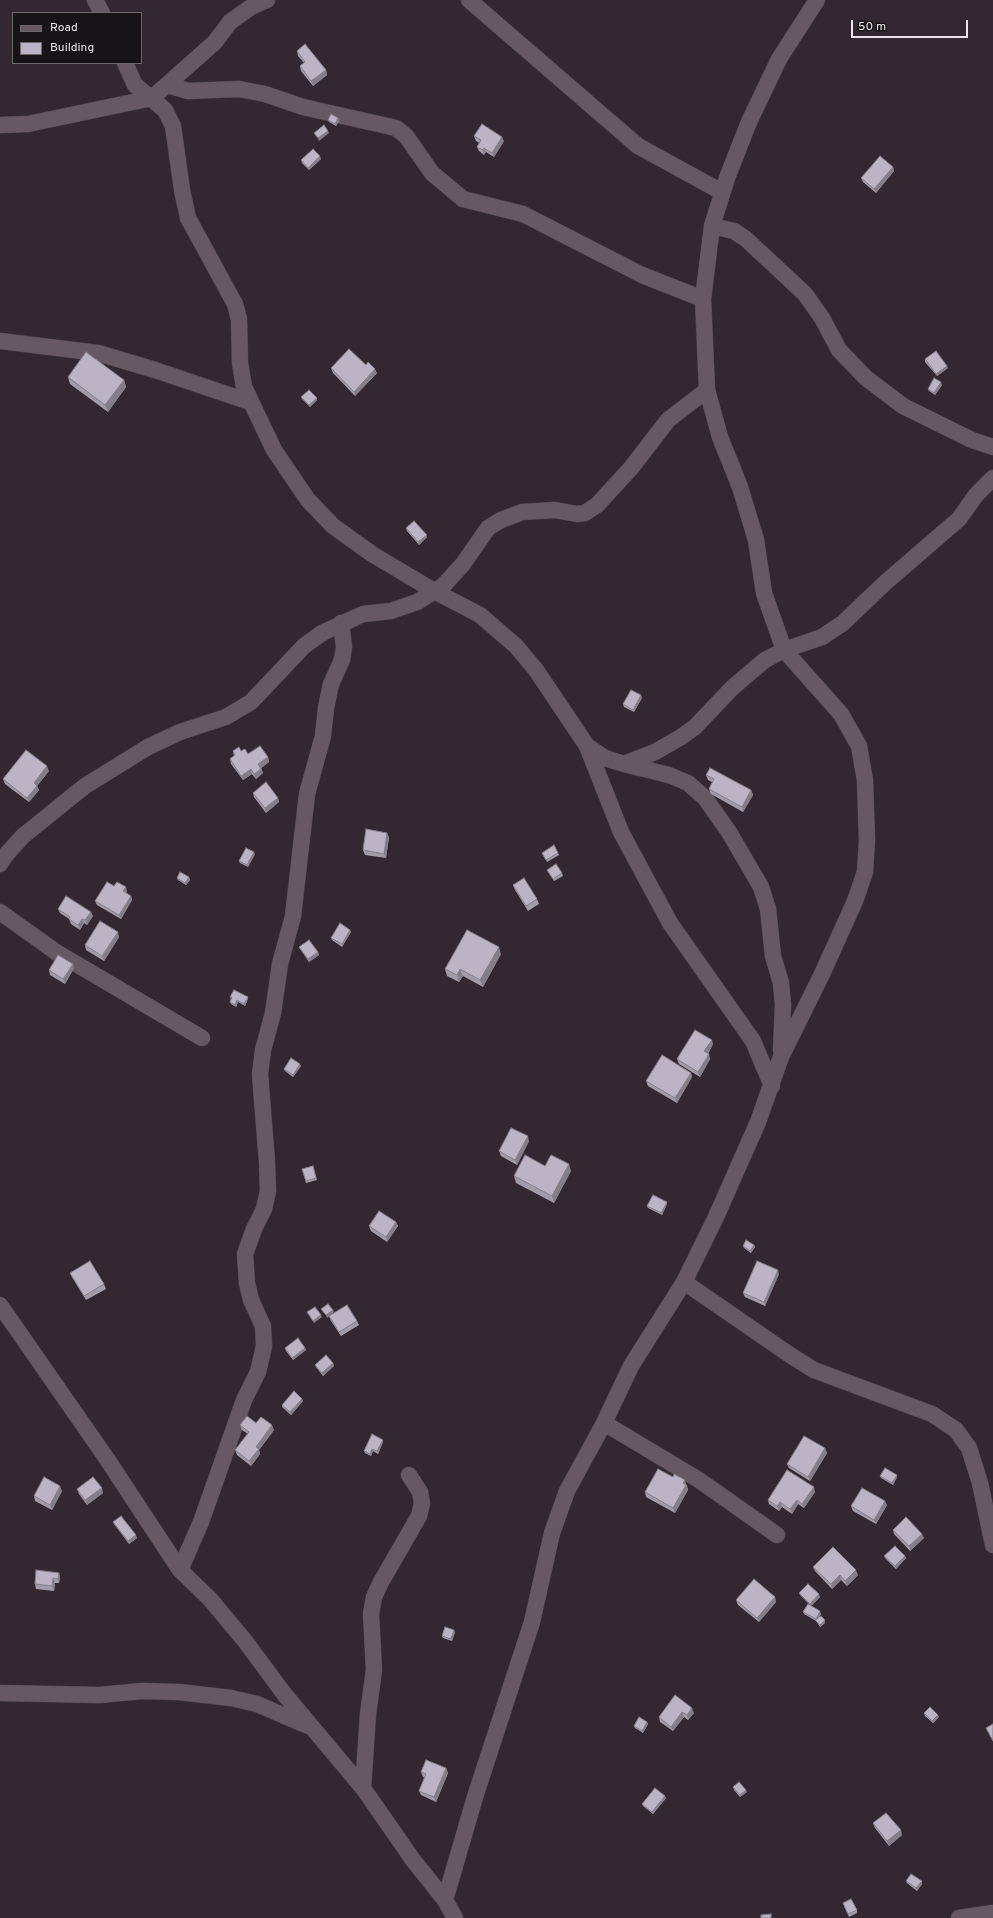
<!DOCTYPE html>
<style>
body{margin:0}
#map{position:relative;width:993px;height:1918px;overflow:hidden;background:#332832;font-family:Overpass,sans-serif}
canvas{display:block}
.legend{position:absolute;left:12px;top:12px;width:130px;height:52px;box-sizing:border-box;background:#181317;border:1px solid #6d676c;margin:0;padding:5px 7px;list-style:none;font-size:12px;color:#ece4eb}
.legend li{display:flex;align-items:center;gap:8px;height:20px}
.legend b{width:20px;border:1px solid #6d676c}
.scale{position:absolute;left:851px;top:20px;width:117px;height:18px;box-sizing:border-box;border:2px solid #ece4eb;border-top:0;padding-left:5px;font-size:12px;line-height:14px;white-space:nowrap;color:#ece4eb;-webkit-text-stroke:3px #181317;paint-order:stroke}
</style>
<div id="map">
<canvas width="993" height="1918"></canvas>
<ul class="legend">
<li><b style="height:5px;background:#665964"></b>Road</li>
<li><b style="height:11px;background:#bcb4c4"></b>Building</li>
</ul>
<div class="scale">50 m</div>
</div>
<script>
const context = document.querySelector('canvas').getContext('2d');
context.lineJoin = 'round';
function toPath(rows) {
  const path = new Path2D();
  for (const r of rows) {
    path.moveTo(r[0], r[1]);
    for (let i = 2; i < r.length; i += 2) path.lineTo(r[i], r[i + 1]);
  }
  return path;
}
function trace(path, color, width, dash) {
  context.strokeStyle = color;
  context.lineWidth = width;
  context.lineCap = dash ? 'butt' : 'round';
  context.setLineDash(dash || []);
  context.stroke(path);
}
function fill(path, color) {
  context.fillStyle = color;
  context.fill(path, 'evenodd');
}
const street = toPath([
 [95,0,102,13],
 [469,0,638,146,722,192],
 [125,63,135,85,165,110,173,126,182,190,188,218,235,304,239,319,240,363,244,387,274,450,308,500,333,526,372,554,434,591,480,615,516,646,536,670,587,746,605,758,624,764,669,775,688,783,705,798,729,832,761,887,768,909,773,956,781,983,783,1005,781,1050],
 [167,85,188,91,239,89,265,94,303,107,396,128,406,136,432,173,463,199,523,214,642,275,703,299],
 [0,125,28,124,152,98,215,42,230,22,251,7,267,0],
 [712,226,734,231,746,239,805,294,822,318,839,350,866,378,903,406,972,440,993,447],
 [0,341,98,353,155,370,250,402],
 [587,746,621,832,670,923,753,1041,772,1086],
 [624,764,655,752,681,737,695,727,732,688,765,660,784,650,822,637,843,623,886,582,959,519,976,495,993,478],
 [0,864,5,856,23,836,85,786,148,747,180,732,226,717,251,702,304,646,322,633,363,614,391,611,417,602,443,586,463,564,488,528,501,520,522,512,555,510,577,514,585,513,597,505,631,468,668,420,707,390],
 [0,912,56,952,202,1038],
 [684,1282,790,1355,814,1370,932,1414,956,1430,969,1448,980,1483,993,1545],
 [0,1305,107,1459,180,1570,210,1599,245,1641,285,1695,363,1788,413,1860,445,1900,455,1918],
 [604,1423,699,1480,777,1535],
 [180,1570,201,1522,244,1400,258,1372,264,1346,263,1326,251,1300,247,1283,245,1254,254,1229,264,1209,268,1191,267,1162,260,1074,263,1050,273,1013,280,964,293,916,307,794,323,736,326,708,331,684,342,660,344,647,341,623],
 [0,1693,100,1695,142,1691,179,1692,231,1698,257,1704,308,1726],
 [363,1788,368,1714,374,1670,371,1614,374,1597,381,1582,419,1516,422,1503,420,1492,409,1475],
 [445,1900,475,1797,532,1622,552,1533,567,1491,604,1423,631,1366,684,1282,716,1217,758,1122,781,1057,822,974,855,901,865,872,867,840,865,780,859,746,841,714,784,650,764,593,756,540,740,487,720,437,707,390,703,299,712,226,727,178,749,122,779,59,817,0],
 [959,1918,993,1913]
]);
trace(street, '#4d434c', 17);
trace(street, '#665964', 16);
fill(toPath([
 [297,51,326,70,327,75,313,86,301,71,300,66,304,63,298,56],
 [338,118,339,121,336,126,329,122,328,120],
 [474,136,504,141,494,157,486,152,484,155,479,151,477,147,479,143,476,141],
 [321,159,309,170,302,163,301,160],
 [893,167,894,171,876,193,863,182,861,178],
 [925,359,948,368,937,376,925,362],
 [366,365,377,373,355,396,333,373,331,368],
 [68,377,124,380,126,387,108,412,70,384],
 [942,385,935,395,929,391,928,389],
 [301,397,317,400,310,407,302,399],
 [406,528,427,535,427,537,419,545,407,531],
 [642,698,634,712,624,707,623,704],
 [233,751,241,751,248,754,268,757,269,762,261,768,263,773,256,779,252,774,243,780,231,764,230,759,234,756],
 [49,771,37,786,39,790,29,802,5,784,3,779],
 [706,775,751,790,753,795,743,812,711,794,709,789,712,782,708,780],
 [253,793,278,798,279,802,266,813,254,797],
 [389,837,386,858,365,855,363,850],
 [542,853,558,853,559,855,547,862],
 [255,854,248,867,240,863,239,861],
 [547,870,562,873,563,876,554,881],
 [189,877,190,880,186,885,178,880,177,878],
 [513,885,537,899,539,904,528,911,515,890],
 [114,886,127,891,126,893,131,896,132,900,121,919,97,905,95,901],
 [58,909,93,916,87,925,84,923,80,930,71,924,69,919,60,913],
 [351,932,342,947,332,940,331,938],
 [119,937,104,961,86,950,85,945],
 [299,947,318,952,319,955,309,962,300,949],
 [501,954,483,987,463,976,459,982,447,976,445,969],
 [74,968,65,984,50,975,49,970],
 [230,997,248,997,248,999,245,1006,238,1002,236,1007,231,1004,230,1002,231,999],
 [713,1044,708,1054,710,1059,700,1077,679,1064,677,1059],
 [301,1066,293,1077,285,1071,284,1069],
 [691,1073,692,1077,677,1103,648,1086,646,1081],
 [529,1141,517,1165,501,1156,499,1151],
 [313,1166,317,1180,306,1183,302,1169],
 [545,1166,571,1171,554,1203,516,1183,514,1176],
 [667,1202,667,1204,662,1215,648,1208,647,1206],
 [396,1222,398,1226,387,1242,371,1231,369,1226],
 [754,1245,755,1247,751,1253,744,1248,743,1246],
 [70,1273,104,1284,106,1289,86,1300,72,1277],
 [779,1274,765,1306,745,1297,743,1293],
 [329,1316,357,1321,359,1325,341,1336,331,1321],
 [285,1348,305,1348,306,1350,293,1360,286,1351],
 [333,1363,334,1366,323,1376,316,1367,315,1365],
 [302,1399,303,1401,291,1415,282,1407,282,1405],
 [256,1423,274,1430,259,1450,260,1454,251,1466,237,1455,235,1450,248,1434,242,1430,240,1425],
 [383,1442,378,1454,373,1451,371,1456,365,1453,364,1451],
 [825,1448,827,1453,810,1481,789,1468,787,1464],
 [897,1475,897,1477,893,1485,881,1478,880,1476],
 [687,1485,688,1490,675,1513,646,1497,645,1492],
 [77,1489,103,1493,87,1505,79,1494],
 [62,1491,52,1510,35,1501,34,1496],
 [815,1492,804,1508,798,1504,792,1514,782,1507,779,1511,769,1504,768,1500],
 [887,1505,876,1524,853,1511,851,1506],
 [113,1522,137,1538,129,1544,114,1524],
 [893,1530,924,1538,910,1551,894,1534],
 [884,1556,905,1556,906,1558,896,1569,885,1558],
 [813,1567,858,1575,847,1586,841,1580,832,1589,815,1571],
 [59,1573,60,1577,59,1583,55,1583,54,1591,36,1589,35,1584],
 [799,1593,820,1597,811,1606,821,1614,819,1617,825,1620,825,1623,820,1627,816,1621,804,1614,803,1612,810,1605,800,1595],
 [775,1597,776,1602,759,1622,738,1605,736,1600],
 [455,1632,452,1641,443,1638,442,1636],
 [675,1695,694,1713,688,1720,684,1717,673,1731,660,1722,659,1717],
 [924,1713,939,1717,933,1723,925,1716],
 [647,1722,648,1724,643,1733,635,1728,634,1726],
 [446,1768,448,1773,436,1802,421,1795,419,1791,425,1778,423,1777,421,1772],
 [733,1787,747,1792,740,1797,734,1790],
 [666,1798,653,1814,643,1806,642,1804],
 [873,1823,902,1835,889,1846,875,1828],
 [906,1881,922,1884,917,1891,907,1883],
 [844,1906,857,1910,857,1913,849,1917]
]), '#a29ba9');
fill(toPath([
 [326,70,327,75,313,86,311,81],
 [338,118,339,121,336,126,335,124],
 [328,131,329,133,319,141,318,138],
 [502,137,504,141,494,157,492,153],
 [484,148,486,152,484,155,483,150],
 [320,156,321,159,309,170,308,168],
 [893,167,894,171,876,193,874,189],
 [947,366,948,368,937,376,936,374],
 [375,369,377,373,355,396,354,392],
 [124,380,126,387,108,412,105,405],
 [941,382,942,385,935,395,934,393],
 [317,398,317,400,310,407,309,405],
 [427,535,427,537,419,545,418,542],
 [641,695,642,698,634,712,633,710],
 [268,757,269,762,260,769,258,764],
 [47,766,49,771,37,786,39,790,29,802,27,798,34,783],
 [251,769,252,774,243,780,241,776],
 [261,769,263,773,256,779,254,774],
 [751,790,753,795,743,812,742,807],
 [278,798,279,802,266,813,265,808],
 [387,833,389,837,386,858,384,854],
 [254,852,255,854,248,867,247,865],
 [189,877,190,880,186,885,185,883],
 [126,887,127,891,125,896,123,891],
 [131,896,132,900,121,919,119,915],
 [91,912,93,916,87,925,85,920],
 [82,919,84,923,80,930,78,925],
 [350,930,351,932,342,947,342,944],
 [118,932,119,937,104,961,102,956],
 [499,947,501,954,483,987,480,980],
 [318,952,319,955,309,962,308,959],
 [73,964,74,968,65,984,63,979],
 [460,969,463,976,459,982,457,975],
 [248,997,248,999,245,1006,244,1004],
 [237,1000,238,1002,236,1007,235,1005],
 [712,1040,713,1044,706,1056,704,1051],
 [709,1054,710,1059,700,1077,698,1072],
 [300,1064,301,1066,293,1077,293,1075],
 [691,1073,692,1077,677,1103,675,1098],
 [528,1136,529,1141,517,1165,515,1160],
 [569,1164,571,1171,554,1203,552,1196],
 [667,1202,667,1204,662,1215,661,1213],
 [396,1222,398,1226,387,1242,386,1237],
 [754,1245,755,1247,751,1253,750,1251],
 [778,1270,779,1274,765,1306,764,1302],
 [333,1310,334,1312,327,1318,326,1315],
 [321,1315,322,1317,314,1323,313,1321],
 [305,1348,306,1350,293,1360,292,1358],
 [333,1363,334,1366,323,1376,322,1373],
 [302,1399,303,1401,291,1415,290,1412],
 [272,1425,274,1430,259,1450,260,1454,251,1466,249,1461,256,1447],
 [383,1440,383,1442,378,1454,377,1451],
 [825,1448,827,1453,810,1481,808,1477],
 [372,1449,373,1451,371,1456,370,1454],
 [897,1475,897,1477,893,1485,892,1483],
 [685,1480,688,1490,675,1513,673,1508],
 [60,1486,62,1491,52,1510,50,1505],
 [814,1487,815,1492,804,1508,802,1504],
 [102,1488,103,1493,87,1505,85,1500],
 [797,1500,798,1504,792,1514,790,1509],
 [885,1501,887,1505,876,1524,874,1520],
 [780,1502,782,1507,779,1511,777,1506],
 [922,1534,924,1538,910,1551,909,1546],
 [136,1535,137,1538,129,1544,128,1541],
 [905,1556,906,1558,896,1569,895,1566],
 [856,1570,858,1575,847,1586,845,1581],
 [59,1573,60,1577,59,1583,58,1579],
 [840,1575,841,1580,832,1589,831,1584],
 [53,1578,55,1583,54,1591,52,1586],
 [819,1594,820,1597,811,1606,810,1604],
 [775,1597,776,1602,759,1622,757,1618],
 [820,1611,821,1614,816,1621,816,1619],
 [825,1620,825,1623,820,1627,820,1625],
 [454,1630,455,1632,452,1641,451,1639],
 [692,1708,694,1713,688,1720,687,1715],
 [682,1712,684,1717,673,1731,671,1727],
 [938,1715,939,1717,933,1723,932,1721],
 [647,1722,648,1724,643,1733,642,1731],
 [446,1768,448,1773,436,1802,434,1797],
 [746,1790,747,1792,740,1797,740,1795],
 [665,1796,666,1798,653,1814,652,1812],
 [901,1830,902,1835,889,1846,887,1841],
 [922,1881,922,1884,917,1891,916,1888]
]), '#847e89');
const building = toPath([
 [305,44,326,70,311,81,300,66,305,62,297,51,305,44],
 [331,114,338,118,335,124,328,120,331,114],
 [482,124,502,137,492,153,484,148,483,150,477,147,481,140,474,136,482,124],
 [324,125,328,131,318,138,314,133,324,125],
 [313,149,320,156,308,168,301,160,313,149],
 [880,156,893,167,874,189,861,178,880,156],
 [349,349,366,365,368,362,375,369,354,392,331,368,349,349],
 [936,351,947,366,936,374,925,359,936,351],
 [86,352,124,380,105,405,68,377,86,352],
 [934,378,941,382,934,393,928,389,934,378],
 [309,390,317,398,309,405,301,397,309,390],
 [414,521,427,535,418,542,406,528,414,521],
 [631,690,641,695,633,710,623,704,631,690],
 [260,746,268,757,258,764,261,769,254,774,251,769,241,776,230,759,235,755,233,751,239,747,241,751,245,749,248,754,260,746],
 [26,750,47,766,34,783,37,786,27,798,3,779,26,750],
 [710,768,751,790,742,807,709,789,714,779,706,775,710,768],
 [266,782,278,798,265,808,253,793,266,782],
 [366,829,387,833,384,854,363,850,366,829],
 [554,845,558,853,546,860,542,853,554,845],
 [246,848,254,852,247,865,239,861,246,848],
 [556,864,562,873,553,879,547,870,556,864],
 [180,872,189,877,185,883,177,878,180,872],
 [524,878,537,899,526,906,513,885,524,878],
 [107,882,114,886,117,882,126,887,123,891,131,896,119,915,95,901,107,882],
 [66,896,91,912,85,920,82,919,78,925,69,919,70,917,58,909,66,896],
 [100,921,118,932,102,956,85,945,100,921],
 [340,923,350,930,342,944,331,938,340,923],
 [467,930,499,947,480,980,460,969,457,975,445,969,467,930],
 [309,940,318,952,308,959,299,947,309,940],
 [58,955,73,964,63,979,49,970,58,955],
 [234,990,248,997,244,1004,237,1000,235,1005,230,1002,232,997,230,997,234,990],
 [695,1030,712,1040,704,1051,709,1054,698,1072,677,1059,695,1030],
 [662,1055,691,1073,675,1098,646,1081,662,1055],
 [291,1058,300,1064,293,1075,284,1069,291,1058],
 [511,1128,528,1136,515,1160,499,1151,511,1128],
 [525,1155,545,1166,551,1155,569,1164,552,1196,514,1176,525,1155],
 [313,1166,316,1178,306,1181,302,1169,313,1166],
 [653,1195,667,1202,661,1213,647,1206,653,1195],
 [379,1211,396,1222,386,1237,369,1226,379,1211],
 [746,1240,754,1245,750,1251,743,1246,746,1240],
 [90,1261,104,1284,84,1296,70,1273,90,1261],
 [757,1261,778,1270,764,1302,743,1293,757,1261],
 [328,1304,333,1310,326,1315,321,1309,328,1304],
 [347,1305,357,1321,339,1332,329,1316,347,1305],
 [315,1307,321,1315,313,1321,307,1312,315,1307],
 [298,1338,305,1348,292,1358,285,1348,298,1338],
 [326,1355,333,1363,322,1373,315,1365,326,1355],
 [294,1391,302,1399,290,1412,282,1405,294,1391],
 [247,1416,256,1423,261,1417,272,1425,256,1447,259,1449,249,1461,235,1450,249,1432,240,1425,247,1416],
 [372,1434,383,1440,377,1451,372,1449,370,1454,364,1451,372,1434],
 [804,1436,825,1448,808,1477,787,1464,804,1436],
 [885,1468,897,1475,892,1483,880,1476,885,1468],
 [658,1469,673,1477,674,1474,685,1480,683,1483,686,1485,673,1508,645,1492,658,1469],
 [787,1470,814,1487,802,1504,797,1500,790,1509,780,1502,777,1506,768,1500,787,1470],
 [44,1477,60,1486,50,1505,34,1496,44,1477],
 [93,1477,102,1488,85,1500,77,1489,93,1477],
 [862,1488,885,1501,874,1520,851,1506,862,1488],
 [121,1516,136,1535,128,1541,113,1522,121,1516],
 [906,1517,922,1534,909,1546,893,1530,906,1517],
 [895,1546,905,1556,895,1566,884,1556,895,1546],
 [833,1547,856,1570,845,1581,840,1575,831,1584,813,1567,833,1547],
 [36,1570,59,1573,58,1579,53,1578,52,1586,35,1584,36,1570],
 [754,1579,775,1597,757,1618,736,1600,754,1579],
 [808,1584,819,1594,810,1604,799,1593,808,1584],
 [808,1604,820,1611,816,1619,803,1612,808,1604],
 [821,1616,825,1620,820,1625,815,1620,821,1616],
 [445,1627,454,1630,451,1639,442,1636,445,1627],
 [675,1695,692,1708,687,1715,682,1712,671,1727,659,1717,675,1695],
 [930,1707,938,1715,932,1721,924,1713,930,1707],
 [639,1717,647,1722,642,1731,634,1726,639,1717],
 [993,1724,993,1741,986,1728,993,1724],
 [426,1760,446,1768,434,1797,419,1791,426,1774,421,1772,426,1760],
 [739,1782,746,1790,740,1795,733,1787,739,1782],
 [655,1788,665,1796,652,1812,642,1804,655,1788],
 [886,1813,901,1830,887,1841,873,1823,886,1813],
 [911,1874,922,1881,916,1888,906,1881,911,1874],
 [851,1899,857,1910,848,1914,843,1903,851,1899],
 [771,1914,771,1918,761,1918,761,1915,771,1914]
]);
fill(building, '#bcb4c4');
trace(building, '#847e89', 1);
</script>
